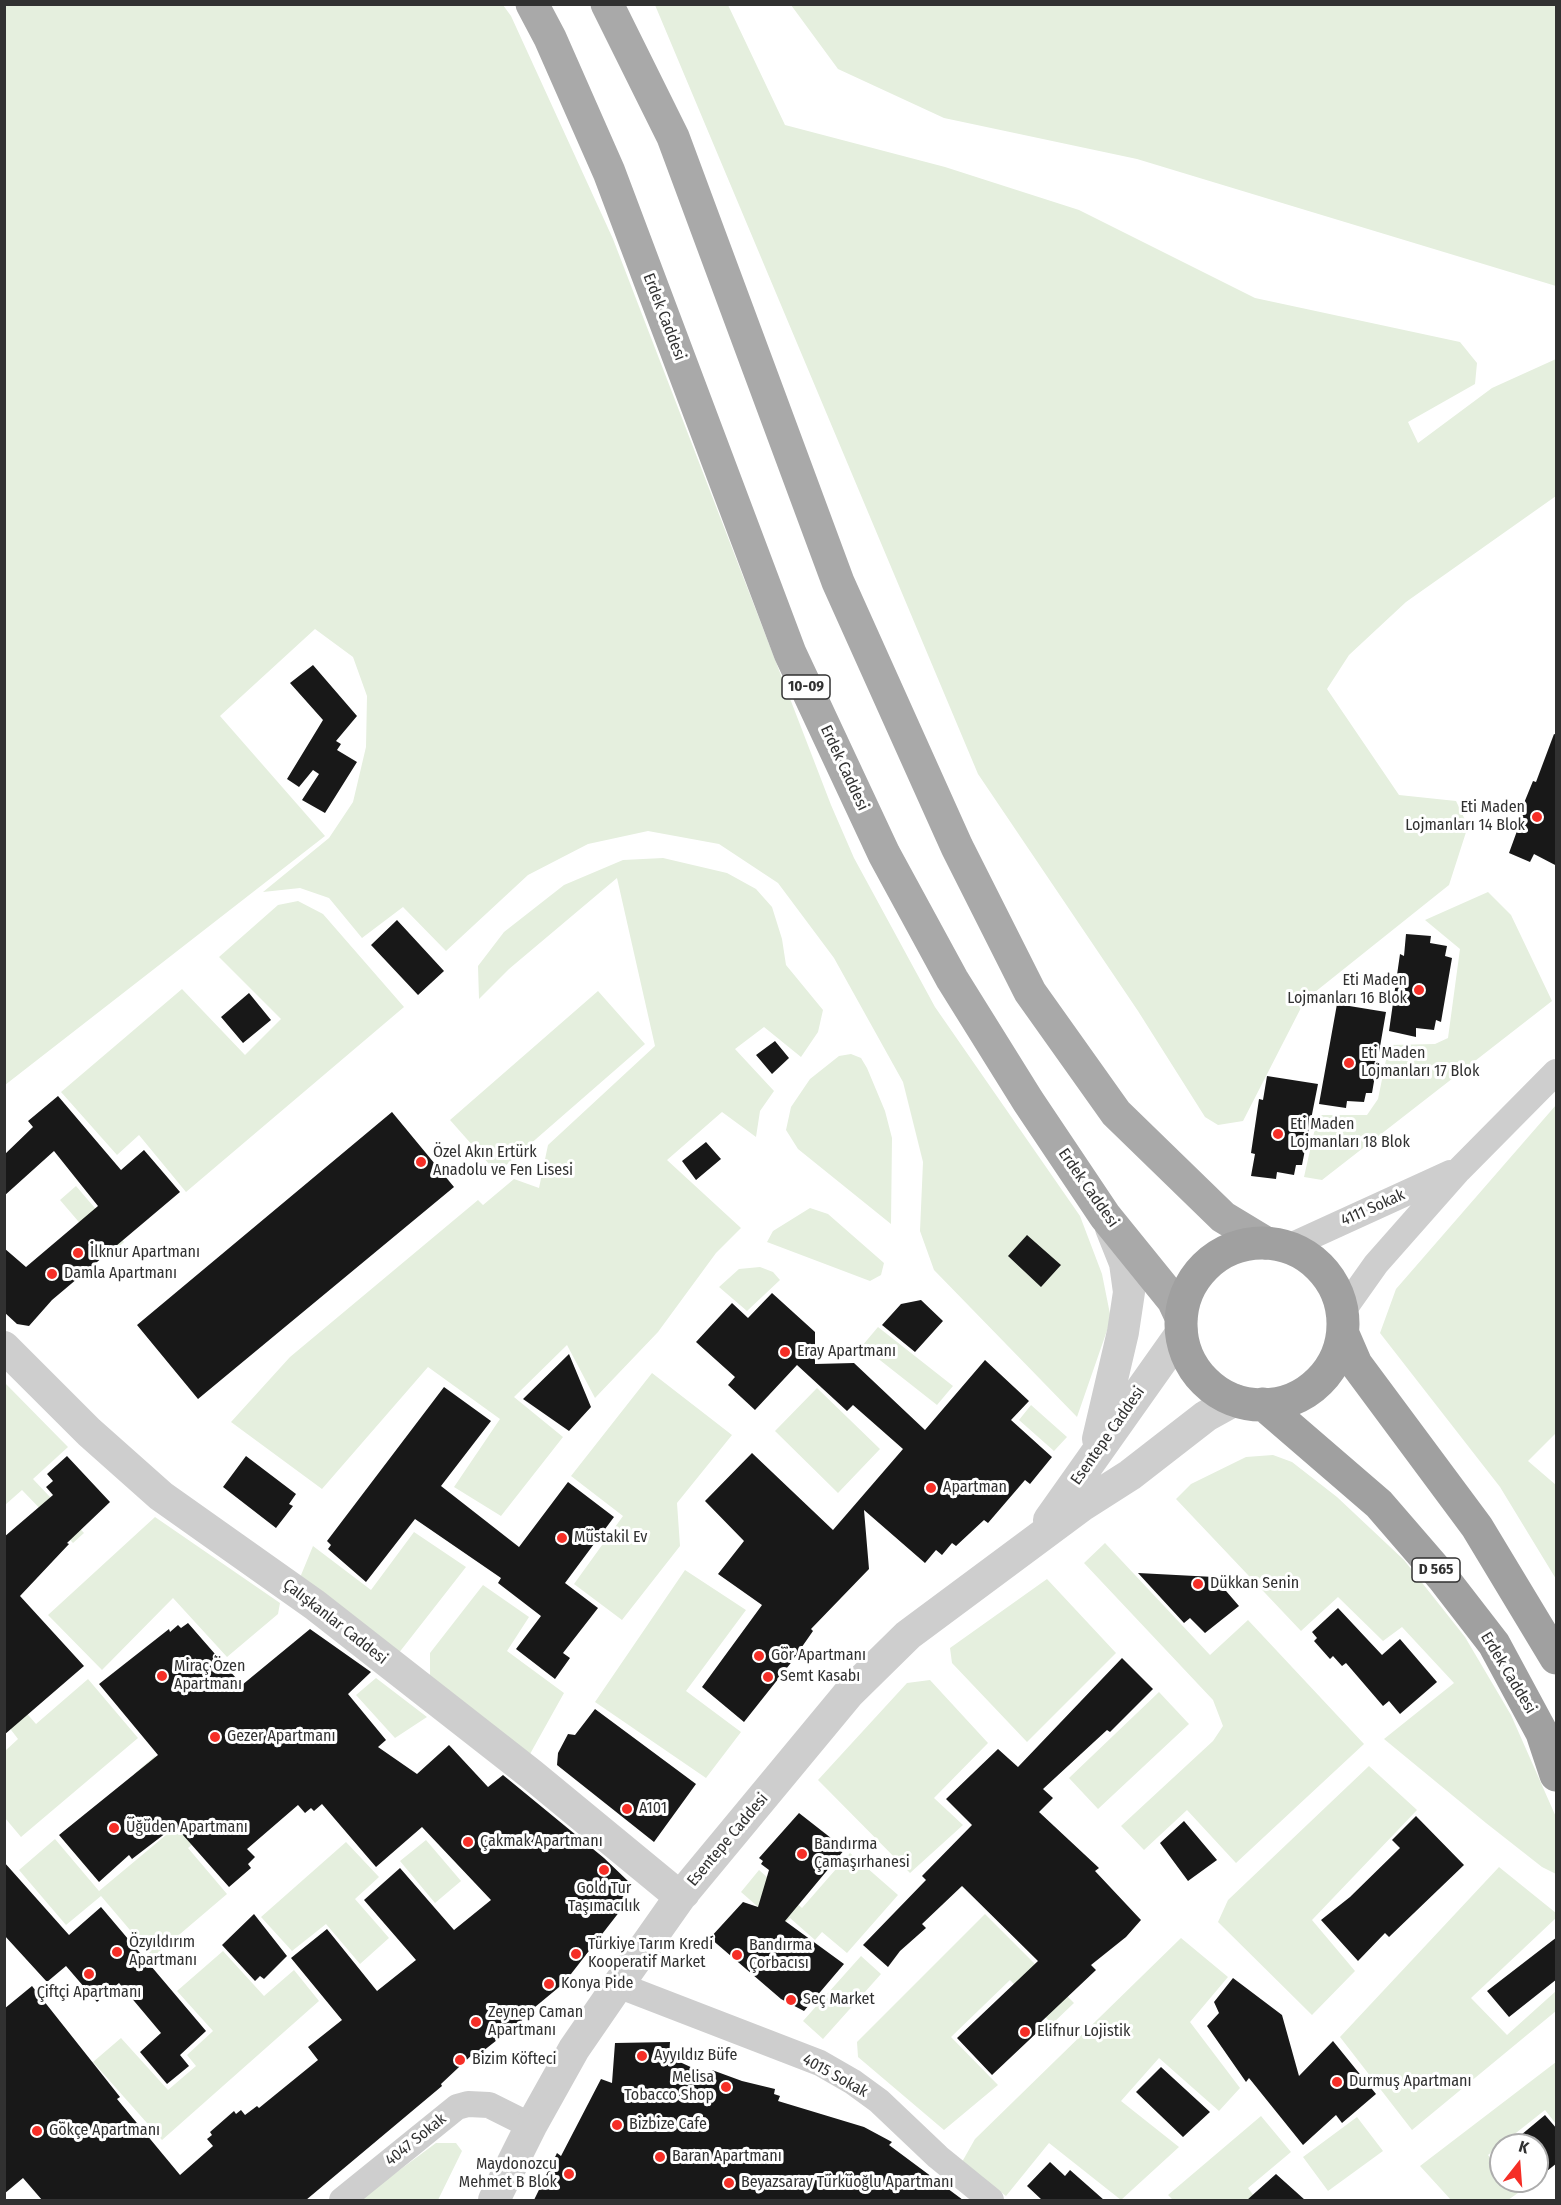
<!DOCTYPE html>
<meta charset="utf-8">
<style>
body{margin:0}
#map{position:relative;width:1561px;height:2205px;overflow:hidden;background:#fff;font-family:"Fira Sans Condensed",sans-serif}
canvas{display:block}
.frame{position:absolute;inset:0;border:6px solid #313131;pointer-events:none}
.north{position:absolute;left:1489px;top:2133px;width:60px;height:60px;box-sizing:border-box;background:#fff;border:2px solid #adadad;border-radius:50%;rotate:17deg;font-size:16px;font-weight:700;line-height:24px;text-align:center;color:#313131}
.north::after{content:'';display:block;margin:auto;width:21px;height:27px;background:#f52e26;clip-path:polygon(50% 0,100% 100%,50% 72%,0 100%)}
</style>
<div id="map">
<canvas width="1561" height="2205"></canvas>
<div class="frame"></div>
<div class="north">K</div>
</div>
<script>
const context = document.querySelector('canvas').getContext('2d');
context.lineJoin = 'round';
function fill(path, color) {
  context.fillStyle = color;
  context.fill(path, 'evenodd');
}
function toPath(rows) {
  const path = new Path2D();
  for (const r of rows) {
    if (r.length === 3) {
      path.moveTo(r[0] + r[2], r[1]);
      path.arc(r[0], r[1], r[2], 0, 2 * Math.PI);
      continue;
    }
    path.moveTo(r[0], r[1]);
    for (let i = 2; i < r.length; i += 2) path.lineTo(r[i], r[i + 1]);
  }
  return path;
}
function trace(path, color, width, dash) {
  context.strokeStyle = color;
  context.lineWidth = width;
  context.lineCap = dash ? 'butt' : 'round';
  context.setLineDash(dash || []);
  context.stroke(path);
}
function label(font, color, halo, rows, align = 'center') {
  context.font = font + ' "Fira Sans Condensed",sans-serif';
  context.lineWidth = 6;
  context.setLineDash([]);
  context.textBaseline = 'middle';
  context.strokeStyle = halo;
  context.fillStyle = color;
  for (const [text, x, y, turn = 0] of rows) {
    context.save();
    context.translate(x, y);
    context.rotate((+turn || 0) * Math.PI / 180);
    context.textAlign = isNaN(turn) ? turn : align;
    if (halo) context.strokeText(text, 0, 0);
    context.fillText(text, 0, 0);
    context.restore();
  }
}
fill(toPath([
 [4,5,503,5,511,16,613,239,831,805,854,858,935,1007,1080,1216,1102,1274,1111,1319,1077,1417,934,1270,920,1231,923,1162,903,1082,834,958,778,883,719,844,648,831,588,844,528,875,446,951,403,907,362,938,329,898,300,888,263,892,329,838,353,802,366,747,367,696,353,657,315,629,220,716,325,836,5,1085],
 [655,5,728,5,785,125,945,167,1079,210,1255,298,1460,342,1477,363,1475,384,1408,422,1418,443,1492,388,1556,359,1556,496,1406,602,1349,655,1327,689,1399,795,1456,801,1468,826,1449,885,1305,1000,1243,1121,1218,1125,1205,1117,1138,1011,978,774],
 [791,5,1556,5,1556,286,1137,159,944,118,838,69],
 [663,858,727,873,756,889,772,907,782,939,786,965,823,1010,818,1032,801,1057,764,1027,735,1049,774,1091,760,1111,756,1137,722,1112,667,1160,741,1228,716,1253,658,1332,595,1398,567,1345,514,1397,563,1437,501,1516,454,1487,500,1419,428,1367,322,1489,231,1422,290,1357,478,1200,483,1205,514,1179,539,1188,548,1145,655,1046,617,878,509,969,479,999,478,966,504,932,564,885,623,860],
 [1488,892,1511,915,1552,1001,1322,1180,1304,1177,1318,1115,1367,1115,1378,1099,1389,1045,1435,1044,1448,1038,1460,949,1425,920],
 [298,901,323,914,404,1007,186,1192,139,1135,117,1155,61,1092,182,989,245,1055,281,1019,219,957,278,905],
 [598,991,645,1044,497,1173,450,1120],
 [851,1054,861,1058,867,1068,885,1111,892,1138,891,1224,798,1149,786,1130,791,1107,810,1079,839,1056],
 [1556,1105,1556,1433,1528,1461,1556,1485,1556,1579,1500,1487,1380,1333,1396,1289],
 [76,1186,124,1242,108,1256,60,1200],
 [810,1208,828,1214,884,1263,881,1275,870,1281,767,1242,773,1231],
 [760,1267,773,1272,780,1280,747,1311,719,1287,739,1269],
 [878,1327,953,1386,937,1405,862,1346],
 [652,1373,732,1435,677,1503,680,1546,622,1620,574,1584,623,1516,571,1476],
 [5,1383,68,1447,33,1479,84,1533,73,1543,22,1490,5,1505],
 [817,1388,880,1449,838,1493,775,1431],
 [1031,1405,1067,1437,1054,1451,1019,1420],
 [1273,1455,1292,1462,1337,1497,1404,1560,1465,1637,1511,1715,1556,1817,1556,1874,1542,1867,1486,1823,1384,1739,1454,1683,1402,1627,1383,1641,1338,1597,1301,1631,1176,1499,1191,1484,1246,1457],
 [155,1517,280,1603,278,1614,227,1657,173,1598,102,1670,48,1615],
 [414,1532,466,1567,398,1654,299,1580,313,1546,371,1590],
 [1105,1543,1210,1655,1248,1620,1364,1744,1236,1863,1187,1810,1144,1850,1121,1826,1213,1741,1223,1726,1213,1700,1084,1563],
 [685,1570,746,1610,686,1691,741,1732,706,1778,595,1702],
 [1047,1579,1116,1653,1027,1742,952,1663,950,1648],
 [483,1585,529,1617,507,1651,564,1693,530,1754,430,1682,430,1653],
 [376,1678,427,1717,395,1738,356,1695],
 [88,1679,138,1738,21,1837,5,1818,5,1751,18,1739,5,1722,4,1687,36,1724],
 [930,1680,988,1743,934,1798,963,1825,910,1873,818,1780,907,1683],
 [1159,1692,1189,1724,1098,1809,1069,1778],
 [155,1756,204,1813,194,1843,188,1848,227,1894,153,1957,101,1896,66,1925,19,1870,55,1839,99,1891,178,1825,134,1774],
 [1369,1766,1417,1810,1312,1920,1355,1971,1312,2015,1218,1922,1228,1900],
 [426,1840,461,1881,435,1903,400,1861],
 [346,1842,379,1877,355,1899,389,1938,360,1964,326,1924,292,1951,261,1917],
 [850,1853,898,1895,847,1953,822,1932,815,1940,790,1918,781,1927,741,1892,759,1870,802,1908],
 [1499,1867,1556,1913,1556,1918,1471,1998,1507,2035,1556,1991,1556,2011,1412,2130,1340,2037],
 [985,1914,1074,2003,1052,2024,1010,1980,951,2037,998,2085,944,2130,858,2057,857,2042],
 [1181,1938,1228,1977,1190,2022,1240,2088,1219,2111,1159,2058,1121,2101,1179,2147,1121,2200,1049,2143,1006,2196,962,2162,975,2139],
 [223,1951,264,1996,294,1970,319,2001,162,2140,93,2062,121,2038,168,2090,196,2066,187,2055,213,2031,177,1991],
 [861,1956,881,1974,823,2039,803,2021],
 [1556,2062,1556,2124,1545,2110,1488,2155,1501,2171,1501,2181,1509,2181,1518,2193,1508,2200,1451,2200,1420,2166],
 [1261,2116,1291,2152,1248,2188,1257,2200,1173,2200,1168,2195],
 [1357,2117,1383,2151,1328,2191,1303,2157],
 [436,2143,456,2143,462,2151,438,2200,359,2200]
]), '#e5efde');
fill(toPath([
 [313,665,357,716,336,741,341,744,337,750,357,762,325,813,302,800,319,774,313,770,299,787,287,779,323,720,290,683],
 [1554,734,1557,735,1557,866,1534,854,1530,862,1509,853,1517,831,1513,830,1533,781,1536,782],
 [397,920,444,971,418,995,371,945],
 [1406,934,1431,936,1430,943,1447,946,1445,956,1452,958,1441,1022,1436,1020,1434,1030,1416,1028,1416,1037,1389,1031,1400,954,1404,956],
 [249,993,271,1020,243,1043,221,1017],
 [1337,1004,1386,1012,1372,1093,1366,1093,1364,1102,1347,1101,1346,1108,1319,1104],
 [775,1041,789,1058,772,1074,756,1055],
 [1267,1076,1318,1084,1302,1165,1296,1165,1294,1175,1277,1172,1276,1179,1251,1176,1255,1154,1251,1153,1259,1099,1263,1100],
 [58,1096,121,1170,144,1150,180,1192,52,1300,29,1326,17,1324,4,1312,4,1248,26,1267,98,1206,54,1151,4,1196,4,1155,33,1127,28,1121],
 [392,1112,454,1187,198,1399,137,1325],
 [706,1142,721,1159,696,1180,682,1161],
 [1027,1235,1061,1265,1041,1287,1008,1256],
 [772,1293,815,1332,815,1364,854,1363,925,1430,985,1360,1029,1401,1011,1420,1052,1457,1030,1484,1025,1480,988,1523,984,1520,956,1546,952,1543,942,1555,936,1550,925,1563,864,1510,869,1569,811,1629,813,1631,790,1664,744,1722,702,1687,762,1605,718,1574,744,1541,705,1501,752,1453,833,1530,903,1449,853,1405,847,1411,797,1365,755,1410,728,1385,735,1377,696,1342,732,1303,748,1318],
 [921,1300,943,1321,915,1352,882,1325,901,1304],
 [569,1354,591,1407,569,1431,523,1399],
 [444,1387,491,1421,441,1486,519,1547,568,1482,614,1517,565,1583,598,1608,563,1653,570,1658,555,1679,516,1649,541,1616,498,1583,501,1578,415,1519,366,1582,328,1549,331,1545,327,1541],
 [67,1456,110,1502,67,1543,69,1544,20,1596,84,1666,4,1735,4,1537,53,1495,46,1487,53,1481,47,1474],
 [246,1456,296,1494,289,1504,293,1506,276,1528,223,1487],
 [1138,1573,1214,1577,1239,1606,1205,1633,1190,1618,1184,1623],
 [1338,1608,1382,1655,1400,1639,1437,1682,1400,1714,1389,1701,1383,1706,1346,1663,1342,1666,1333,1656,1330,1659,1314,1641,1317,1638,1312,1632],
 [188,1623,242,1685,310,1629,371,1672,348,1694,386,1740,378,1747,417,1774,449,1745,488,1787,503,1775,604,1858,629,1882,627,1902,564,1983,529,2012,530,2014,478,2055,475,2052,441,2084,442,2086,306,2200,42,2200,23,2178,4,2194,4,2009,32,1986,120,2097,117,2099,180,2175,213,2146,207,2139,212,2135,210,2132,234,2111,236,2114,241,2110,245,2115,257,2106,259,2108,318,2060,308,2047,342,2020,291,1958,327,1929,377,1991,416,1960,364,1900,400,1868,454,1930,491,1900,422,1827,376,1867,322,1804,314,1811,311,1808,305,1813,298,1805,247,1849,255,1857,248,1864,251,1868,229,1887,175,1826,132,1859,129,1855,99,1882,59,1835,158,1755,99,1684,169,1629,170,1632,178,1625,181,1628],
 [1122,1658,1153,1689,1110,1732,1107,1730,1043,1789,1053,1798,1039,1812,1099,1868,1095,1871,1141,1920,1126,1937,1091,1965,1096,1970,1041,2022,1045,2025,992,2075,957,2038,1038,1961,962,1886,922,1924,926,1928,900,1951,888,1967,863,1945,926,1880,922,1876,972,1825,946,1799,998,1749,1018,1767],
 [595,1709,696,1784,654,1842,557,1765,558,1753,568,1734,575,1735],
 [799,1813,845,1849,785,1921,844,1964,804,2011,781,1999,710,1938,743,1902,758,1907,769,1870,761,1864,763,1861,759,1858],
 [1416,1816,1464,1865,1389,1937,1385,1933,1358,1961,1321,1920,1350,1897,1400,1848,1392,1840],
 [1184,1821,1217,1860,1188,1881,1160,1843],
 [4,1862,69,1935,101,1907,206,2031,180,2055,189,2066,167,2084,140,2052,161,2033,119,1983,97,2002,66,1966,47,1982,4,1935],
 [254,1914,287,1956,264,1979,260,1976,255,1981,222,1945],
 [1557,1937,1557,1979,1509,2017,1487,1991],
 [1233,1978,1282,2015,1299,2076,1333,2041,1376,2094,1342,2123,1336,2115,1303,2145,1249,2078,1246,2082,1207,2026,1219,2013,1214,2002],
 [670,2042,669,2057,710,2076,712,2070,742,2081,775,2089,774,2094,780,2096,778,2101,864,2127,892,2142,889,2145,963,2200,534,2200,557,2153,561,2156,601,2079,612,2083,615,2043],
 [1161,2067,1210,2112,1183,2137,1136,2092],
 [1545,2115,1557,2129,1557,2163,1537,2179,1537,2145,1509,2145],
 [1050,2162,1065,2176,1070,2170,1104,2200,1042,2200,1027,2186],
 [1276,2174,1305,2200,1247,2200]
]), '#181818');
trace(toPath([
 [1288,1247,1450,1173],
 [1342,1312,1376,1264,1459,1170,1556,1072],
 [618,1985,820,2063,853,2082,879,2101,938,2157,991,2200],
 [342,2200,457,2107,468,2104,489,2105,531,2126]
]), '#cecece', 26);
trace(toPath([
 [4,1347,89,1432,161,1496,315,1605,531,1774,673,1891,684,1893],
 [1098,1439,1123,1332,1129,1292,1125,1263,1111,1228],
 [1049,1520,1182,1332],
 [494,2200,531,2126,574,2049,618,1985,680,1897,849,1693,908,1635,1083,1505,1130,1475,1206,1416,1235,1400]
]), '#cecece', 32);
trace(toPath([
 [532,4,550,38,609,172,790,653,884,854,952,979,1028,1101,1105,1216,1173,1300,1181,1317],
 [607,4,673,137,838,582,957,847,1030,992,1116,1113,1223,1217,1266,1243]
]), '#a9a9a9', 33);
trace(toPath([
 [1262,1324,81],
 [1343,1334,1356,1364,1477,1527,1556,1658],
 [1263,1404,1379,1504,1443,1578,1494,1644,1542,1733,1556,1775]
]), '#a0a0a0', 33);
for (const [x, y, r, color] of [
 [1537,817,6,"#f52e26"],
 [1419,990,6,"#f52e26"],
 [1349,1063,6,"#f52e26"],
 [1278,1134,6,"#f52e26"],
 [421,1162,6,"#f52e26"],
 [78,1253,6,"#f52e26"],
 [52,1274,6,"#f52e26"],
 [785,1352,6,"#f52e26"],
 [931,1488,6,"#f52e26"],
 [562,1538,6,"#f52e26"],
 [1198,1584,6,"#f52e26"],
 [759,1656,6,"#f52e26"],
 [162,1676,6,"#f52e26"],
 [768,1677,6,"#f52e26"],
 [215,1737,6,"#f52e26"],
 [627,1809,6,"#f52e26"],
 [114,1828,6,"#f52e26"],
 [468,1842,6,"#f52e26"],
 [802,1854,6,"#f52e26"],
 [604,1870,6,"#f52e26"],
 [117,1952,6,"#f52e26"],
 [576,1954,6,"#f52e26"],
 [737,1955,6,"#f52e26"],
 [89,1974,6,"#f52e26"],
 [549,1984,6,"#f52e26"],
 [791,2000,6,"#f52e26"],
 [476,2022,6,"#f52e26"],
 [1025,2032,6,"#f52e26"],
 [642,2056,6,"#f52e26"],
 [460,2060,6,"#f52e26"],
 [1337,2082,6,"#f52e26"],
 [726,2087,6,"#f52e26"],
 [617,2125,6,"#f52e26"],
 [37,2131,6,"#f52e26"],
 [660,2157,6,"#f52e26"],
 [569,2174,6,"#f52e26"],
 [729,2183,6,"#f52e26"]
]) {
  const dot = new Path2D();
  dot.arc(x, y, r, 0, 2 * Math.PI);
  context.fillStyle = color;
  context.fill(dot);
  trace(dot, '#fff', 2);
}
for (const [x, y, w] of [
 [806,687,48],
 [1436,1570,48]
]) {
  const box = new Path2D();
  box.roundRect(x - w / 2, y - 12, w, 24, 4.5);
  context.fillStyle = '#fff';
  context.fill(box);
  trace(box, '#313131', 1.5);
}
label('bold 15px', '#313131', null, [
 ["10-09",806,687],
 ["D 565",1436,1570]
]);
label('16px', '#313131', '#fff', [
 ["Erdek Caddesi",664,317,69],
 ["Erdek Caddesi",844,768,65],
 ["Erdek Caddesi",1088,1188,55],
 ["4111 Sokak",1373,1208,-24],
 ["Esentepe Caddesi",1108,1436,-55],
 ["Çalışkanlar Caddesi",335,1622,38],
 ["Erdek Caddesi",1508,1673,59],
 ["Esentepe Caddesi",728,1840,-50],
 ["4015 Sokak",835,2076,29],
 ["4047 Sokak",416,2140,-39]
]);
label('16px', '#313131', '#fff', [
 ["Eti Maden",1525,808,"right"],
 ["Lojmanları 14 Blok",1525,826,"right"],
 ["Eti Maden",1407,981,"right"],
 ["Lojmanları 16 Blok",1407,999,"right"],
 ["Eti Maden",1361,1054],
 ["Lojmanları 17 Blok",1361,1072],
 ["Eti Maden",1290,1125],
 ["Lojmanları 18 Blok",1290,1143],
 ["Özel Akın Ertürk",433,1153],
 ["Anadolu ve Fen Lisesi",433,1171],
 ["İlknur Apartmanı",90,1253],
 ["Damla Apartmanı",64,1274],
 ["Eray Apartmanı",797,1352],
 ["Apartman",943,1488],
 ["Müstakil Ev",574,1538],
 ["Dükkan Senin",1210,1584],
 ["Gör Apartmanı",771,1656],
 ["Miraç Özen",174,1667],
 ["Apartmanı",174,1685],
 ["Semt Kasabı",780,1677],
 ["Gezer Apartmanı",227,1737],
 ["A101",639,1809],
 ["Üğüden Apartmanı",126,1828],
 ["Çakmak Apartmanı",480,1842],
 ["Bandırma",814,1845],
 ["Çamaşırhanesi",814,1863],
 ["Gold Tur",604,1889,"center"],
 ["Taşımacılık",604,1907,"center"],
 ["Özyıldırım",129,1943],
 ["Apartmanı",129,1961],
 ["Türkiye Tarım Kredi",588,1945],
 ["Kooperatif Market",588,1963],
 ["Bandırma",749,1946],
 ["Çorbacısı",749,1964],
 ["Konya Pide",561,1984],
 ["Çiftçi Apartmanı",89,1993,"center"],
 ["Seç Market",803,2000],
 ["Zeynep Caman",488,2013],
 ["Apartmanı",488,2031],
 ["Elifnur Lojistik",1037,2032],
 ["Ayyıldız Büfe",654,2056],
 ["Bizim Köfteci",472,2060],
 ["Melisa",714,2078,"right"],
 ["Tobacco Shop",714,2096,"right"],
 ["Durmuş Apartmanı",1349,2082],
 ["Bizbize Cafe",629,2125],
 ["Gökçe Apartmanı",49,2131],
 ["Baran Apartmanı",672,2157],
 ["Maydonozcu",557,2165,"right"],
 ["Mehmet B Blok",557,2183,"right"],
 ["Beyazsaray Türküoğlu Apartmanı",741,2183]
], 'left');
</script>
